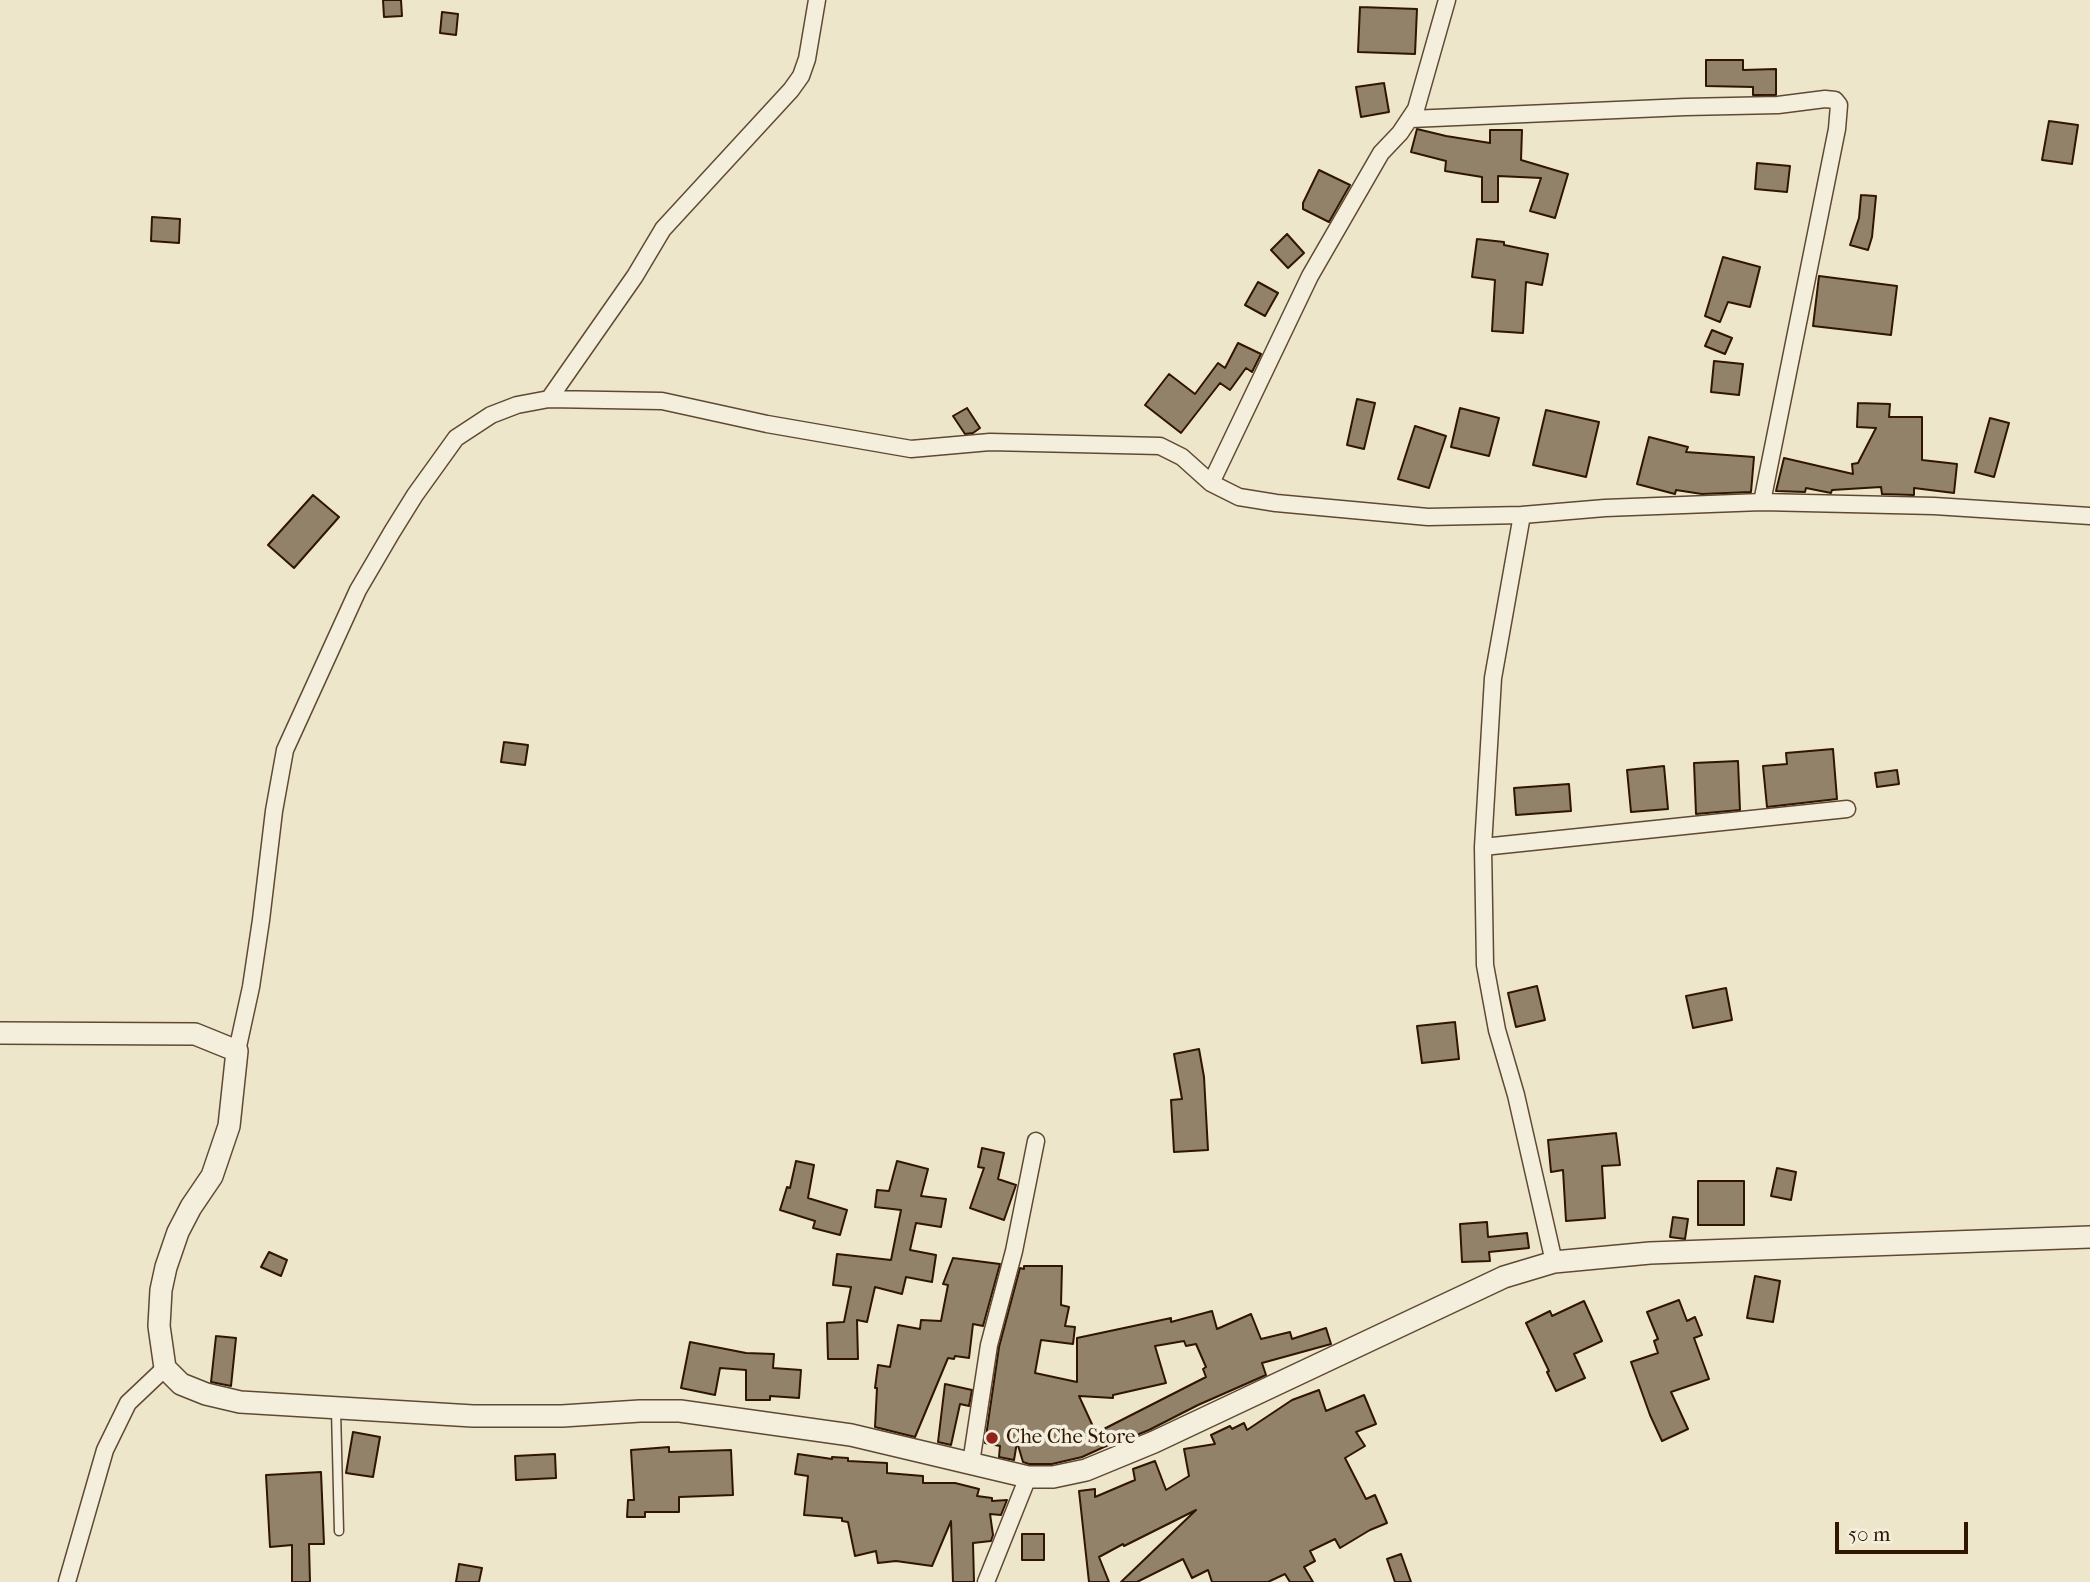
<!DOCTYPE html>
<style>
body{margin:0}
#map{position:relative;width:2090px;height:1582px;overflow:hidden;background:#eee6ca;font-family:"IM FELL French Canon",serif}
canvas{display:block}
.scale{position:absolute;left:1835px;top:1522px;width:133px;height:32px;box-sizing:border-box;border:4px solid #301501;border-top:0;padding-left:9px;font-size:21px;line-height:24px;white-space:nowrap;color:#301501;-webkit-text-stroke:5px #f4efdd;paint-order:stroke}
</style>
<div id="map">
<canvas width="2090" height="1582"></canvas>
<div class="scale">50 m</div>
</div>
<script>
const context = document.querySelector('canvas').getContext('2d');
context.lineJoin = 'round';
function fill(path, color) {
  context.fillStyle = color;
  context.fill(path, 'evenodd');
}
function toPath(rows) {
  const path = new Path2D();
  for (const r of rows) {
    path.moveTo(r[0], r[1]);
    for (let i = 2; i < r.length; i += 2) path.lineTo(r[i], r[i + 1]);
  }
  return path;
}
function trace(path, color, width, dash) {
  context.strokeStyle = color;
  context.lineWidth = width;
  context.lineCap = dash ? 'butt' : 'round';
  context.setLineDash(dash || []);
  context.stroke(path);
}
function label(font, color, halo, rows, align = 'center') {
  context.font = font + ' "IM FELL French Canon",serif';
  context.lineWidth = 7;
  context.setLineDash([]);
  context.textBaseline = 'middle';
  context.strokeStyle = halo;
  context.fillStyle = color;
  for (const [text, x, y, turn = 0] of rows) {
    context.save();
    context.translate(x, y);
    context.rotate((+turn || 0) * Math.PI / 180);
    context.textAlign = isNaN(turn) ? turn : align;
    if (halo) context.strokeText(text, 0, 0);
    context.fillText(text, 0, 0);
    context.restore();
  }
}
const building = toPath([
 [383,0,401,0,402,16,384,17,383,0],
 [1360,7,1417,9,1415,54,1358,52,1360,7],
 [442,12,458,14,456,35,440,33,442,12],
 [1706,60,1743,60,1743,70,1776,69,1776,95,1753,95,1753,87,1706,86,1706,60],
 [1384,83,1389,112,1361,117,1356,87,1384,83],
 [2049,121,2078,125,2072,164,2042,160,2049,121],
 [1417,129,1446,136,1490,143,1490,130,1522,130,1521,160,1568,174,1555,218,1530,211,1541,178,1498,176,1498,202,1482,202,1482,177,1445,171,1446,161,1411,152,1417,129],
 [1757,163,1790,166,1787,192,1755,189,1757,163],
 [1319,170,1350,185,1329,222,1303,209,1303,203,1319,170],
 [1861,195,1876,196,1872,237,1868,250,1850,245,1859,218,1861,195],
 [152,217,180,219,179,243,151,241,152,217],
 [1287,234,1304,253,1288,268,1271,250,1287,234],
 [1477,239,1504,242,1504,245,1548,254,1542,285,1526,282,1523,333,1492,331,1495,280,1472,277,1477,239],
 [1723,257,1760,267,1750,307,1728,302,1720,322,1705,316,1723,257],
 [1819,276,1897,286,1891,335,1813,326,1819,276],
 [1258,282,1278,293,1265,316,1245,305,1258,282],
 [1712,330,1732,338,1725,354,1705,346,1712,330],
 [1238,343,1261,354,1252,372,1246,368,1230,390,1220,383,1181,433,1145,405,1169,374,1195,394,1218,363,1225,368,1238,343],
 [1714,361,1743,364,1739,395,1711,392,1714,361],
 [1357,399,1375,403,1364,449,1347,445,1357,399],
 [1858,403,1890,404,1889,417,1922,417,1922,460,1957,464,1954,493,1914,488,1914,495,1882,494,1881,487,1832,490,1831,493,1806,488,1805,492,1776,491,1784,458,1853,474,1852,464,1858,463,1876,428,1857,427,1858,403],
 [967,408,980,428,973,433,965,434,953,416,967,408],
 [1460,408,1499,418,1489,456,1451,447,1460,408],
 [1546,410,1599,422,1586,477,1533,465,1546,410],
 [1990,418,2009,423,1994,477,1975,472,1990,418],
 [1415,426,1446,436,1429,488,1398,479,1415,426],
 [1649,437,1688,447,1686,452,1754,457,1751,492,1702,494,1676,490,1675,494,1637,484,1649,437],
 [313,495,339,517,294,568,268,545,313,495],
 [504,742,528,745,525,765,501,762,504,742],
 [1833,749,1837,799,1767,807,1763,766,1787,764,1786,753,1833,749],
 [1738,761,1740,810,1696,814,1694,763,1738,761],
 [1664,766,1668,809,1631,812,1627,770,1664,766],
 [1897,770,1899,784,1877,787,1875,773,1897,770],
 [1569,784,1571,811,1516,815,1514,788,1569,784],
 [1537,986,1545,1020,1516,1027,1508,993,1537,986],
 [1726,988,1732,1020,1693,1028,1686,996,1726,988],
 [1455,1022,1459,1059,1422,1063,1417,1026,1455,1022],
 [1199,1049,1204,1077,1208,1150,1174,1152,1171,1100,1182,1099,1174,1054,1199,1049],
 [1616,1133,1620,1165,1602,1166,1605,1218,1566,1221,1563,1170,1551,1172,1548,1140,1616,1133],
 [982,1148,1004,1153,998,1179,1016,1185,1004,1220,970,1208,984,1168,978,1167,982,1148],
 [796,1161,814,1165,808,1198,847,1210,840,1235,813,1228,815,1221,780,1210,787,1187,790,1188,796,1161],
 [897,1161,928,1169,921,1196,946,1199,941,1227,916,1223,910,1250,936,1255,932,1282,906,1277,902,1294,875,1287,867,1322,857,1320,858,1359,828,1359,827,1323,844,1322,851,1287,833,1285,837,1254,891,1260,901,1210,875,1207,877,1190,889,1191,897,1161],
 [1777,1168,1796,1172,1791,1200,1771,1196,1777,1168],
 [1698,1181,1744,1181,1744,1225,1698,1225,1698,1181],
 [1673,1217,1688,1219,1685,1239,1670,1237,1673,1217],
 [1487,1222,1488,1237,1527,1233,1529,1248,1489,1252,1490,1261,1462,1262,1460,1224,1487,1222],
 [269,1252,287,1260,281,1276,261,1267,269,1252],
 [953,1258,1000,1264,983,1326,973,1324,969,1358,955,1356,954,1359,948,1358,915,1437,875,1427,877,1388,875,1388,878,1365,890,1367,898,1325,920,1329,921,1320,941,1321,948,1285,943,1284,953,1258],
 [1024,1266,1062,1266,1061,1305,1069,1307,1065,1326,1075,1327,1073,1344,1041,1340,1035,1373,1077,1382,1077,1338,1171,1318,1171,1322,1212,1311,1217,1329,1251,1314,1261,1339,1290,1332,1292,1339,1326,1328,1331,1344,1262,1363,1266,1375,1198,1405,1149,1430,1127,1439,1126,1437,1082,1457,1052,1464,1029,1464,1023,1462,1017,1442,1014,1460,999,1457,1000,1446,985,1443,999,1347,1020,1268,1024,1269,1024,1266],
 [1184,1341,1186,1346,1196,1344,1206,1367,1203,1369,1206,1377,1096,1433,1079,1396,1113,1398,1113,1395,1166,1383,1155,1346,1184,1341],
 [1755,1276,1780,1281,1773,1322,1747,1318,1755,1276],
 [1679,1300,1687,1321,1695,1317,1702,1335,1694,1338,1709,1379,1671,1392,1688,1429,1662,1441,1650,1415,1631,1362,1658,1353,1654,1341,1658,1339,1647,1312,1679,1300],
 [1584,1301,1602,1341,1574,1354,1585,1378,1556,1391,1547,1372,1549,1371,1526,1323,1550,1311,1552,1316,1584,1301],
 [216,1336,236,1338,231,1386,211,1382,216,1336],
 [690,1342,746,1353,774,1354,773,1368,801,1370,799,1398,770,1396,770,1400,746,1400,746,1370,720,1368,715,1395,681,1388,690,1342],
 [945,1384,972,1390,969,1406,960,1404,951,1445,938,1442,945,1384],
 [1319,1390,1326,1411,1364,1395,1376,1424,1356,1432,1365,1446,1345,1458,1366,1499,1375,1495,1387,1523,1370,1530,1340,1548,1335,1539,1310,1551,1315,1561,1304,1567,1313,1582,1290,1582,1285,1574,1268,1582,1212,1582,1208,1570,1192,1578,1183,1559,1137,1582,1121,1582,1196,1510,1124,1546,1123,1544,1099,1557,1109,1582,1089,1582,1079,1491,1095,1489,1095,1497,1135,1480,1133,1469,1155,1461,1166,1490,1189,1476,1184,1449,1215,1444,1211,1435,1230,1426,1232,1429,1244,1423,1247,1430,1292,1400,1319,1390],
 [353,1432,380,1437,373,1477,346,1473,353,1432],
 [669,1447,669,1452,731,1450,733,1495,679,1497,679,1512,645,1512,645,1517,627,1517,628,1500,634,1500,631,1450,669,1447],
 [555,1454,556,1478,516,1480,515,1456,555,1454],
 [798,1454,832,1459,832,1457,848,1458,848,1461,887,1463,887,1473,923,1476,923,1483,955,1483,979,1489,977,1496,992,1498,992,1501,1007,1500,1001,1515,990,1514,993,1535,991,1541,973,1543,974,1582,953,1582,951,1521,932,1566,896,1561,878,1563,876,1551,855,1556,848,1522,842,1521,842,1518,804,1515,808,1476,795,1474,798,1454],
 [321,1472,324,1544,309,1544,310,1582,292,1582,292,1545,270,1547,266,1475,321,1472],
 [1022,1534,1044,1534,1044,1560,1022,1560,1022,1534],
 [1401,1554,1411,1582,1395,1582,1387,1559,1401,1554],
 [459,1564,482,1568,479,1582,456,1582,459,1564]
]);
fill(building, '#93826a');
trace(building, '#301501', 2);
const service = toPath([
 [336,1410,339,1531]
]);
const minor = toPath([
 [1411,119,1685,107,1778,105,1825,99,1835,100,1839,105,1837,129,1762,502],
 [549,399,635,276,663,229,791,90,801,76,807,59,817,0],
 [1211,483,1310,276,1381,153,1400,133,1416,109,1447,0],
 [1483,847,1847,809],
 [237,1051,251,987,261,920,274,811,285,750,358,590,392,532,415,495,456,438,491,415,517,405,549,399,662,401,767,424,911,449,990,442,1160,446,1182,457,1211,483,1239,497,1276,503,1428,517,1522,515],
 [1554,1262,1516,1095,1497,1030,1485,965,1483,847,1493,678,1522,515,1605,508,1762,502,1934,506,2090,516],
 [971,1463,989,1345,1014,1251,1036,1141],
 [67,1582,105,1450,128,1403,165,1368],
 [986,1582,1028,1477]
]);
const tertiary = toPath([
 [0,1033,195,1034,237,1051,229,1126,212,1176,191,1207,178,1232,166,1267,161,1290,159,1326,165,1368,181,1384,206,1394,240,1402,473,1416,562,1416,640,1411,680,1411,851,1435,1028,1477,1053,1477,1086,1470,1154,1442,1504,1277,1554,1262,1650,1253,2090,1237]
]);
trace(service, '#604933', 11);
trace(minor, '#604933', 19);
trace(tertiary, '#604933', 24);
trace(service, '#f4efdd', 8);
trace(minor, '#f4efdd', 16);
trace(tertiary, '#f4efdd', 21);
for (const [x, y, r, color] of [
 [992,1438,7,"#8f2418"]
]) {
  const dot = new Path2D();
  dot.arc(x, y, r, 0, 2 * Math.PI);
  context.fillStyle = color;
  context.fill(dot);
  trace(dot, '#f4efdd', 2.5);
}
label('21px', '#301501', '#f4efdd', [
 ["Che Che Store",1006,1438]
], 'left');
</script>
